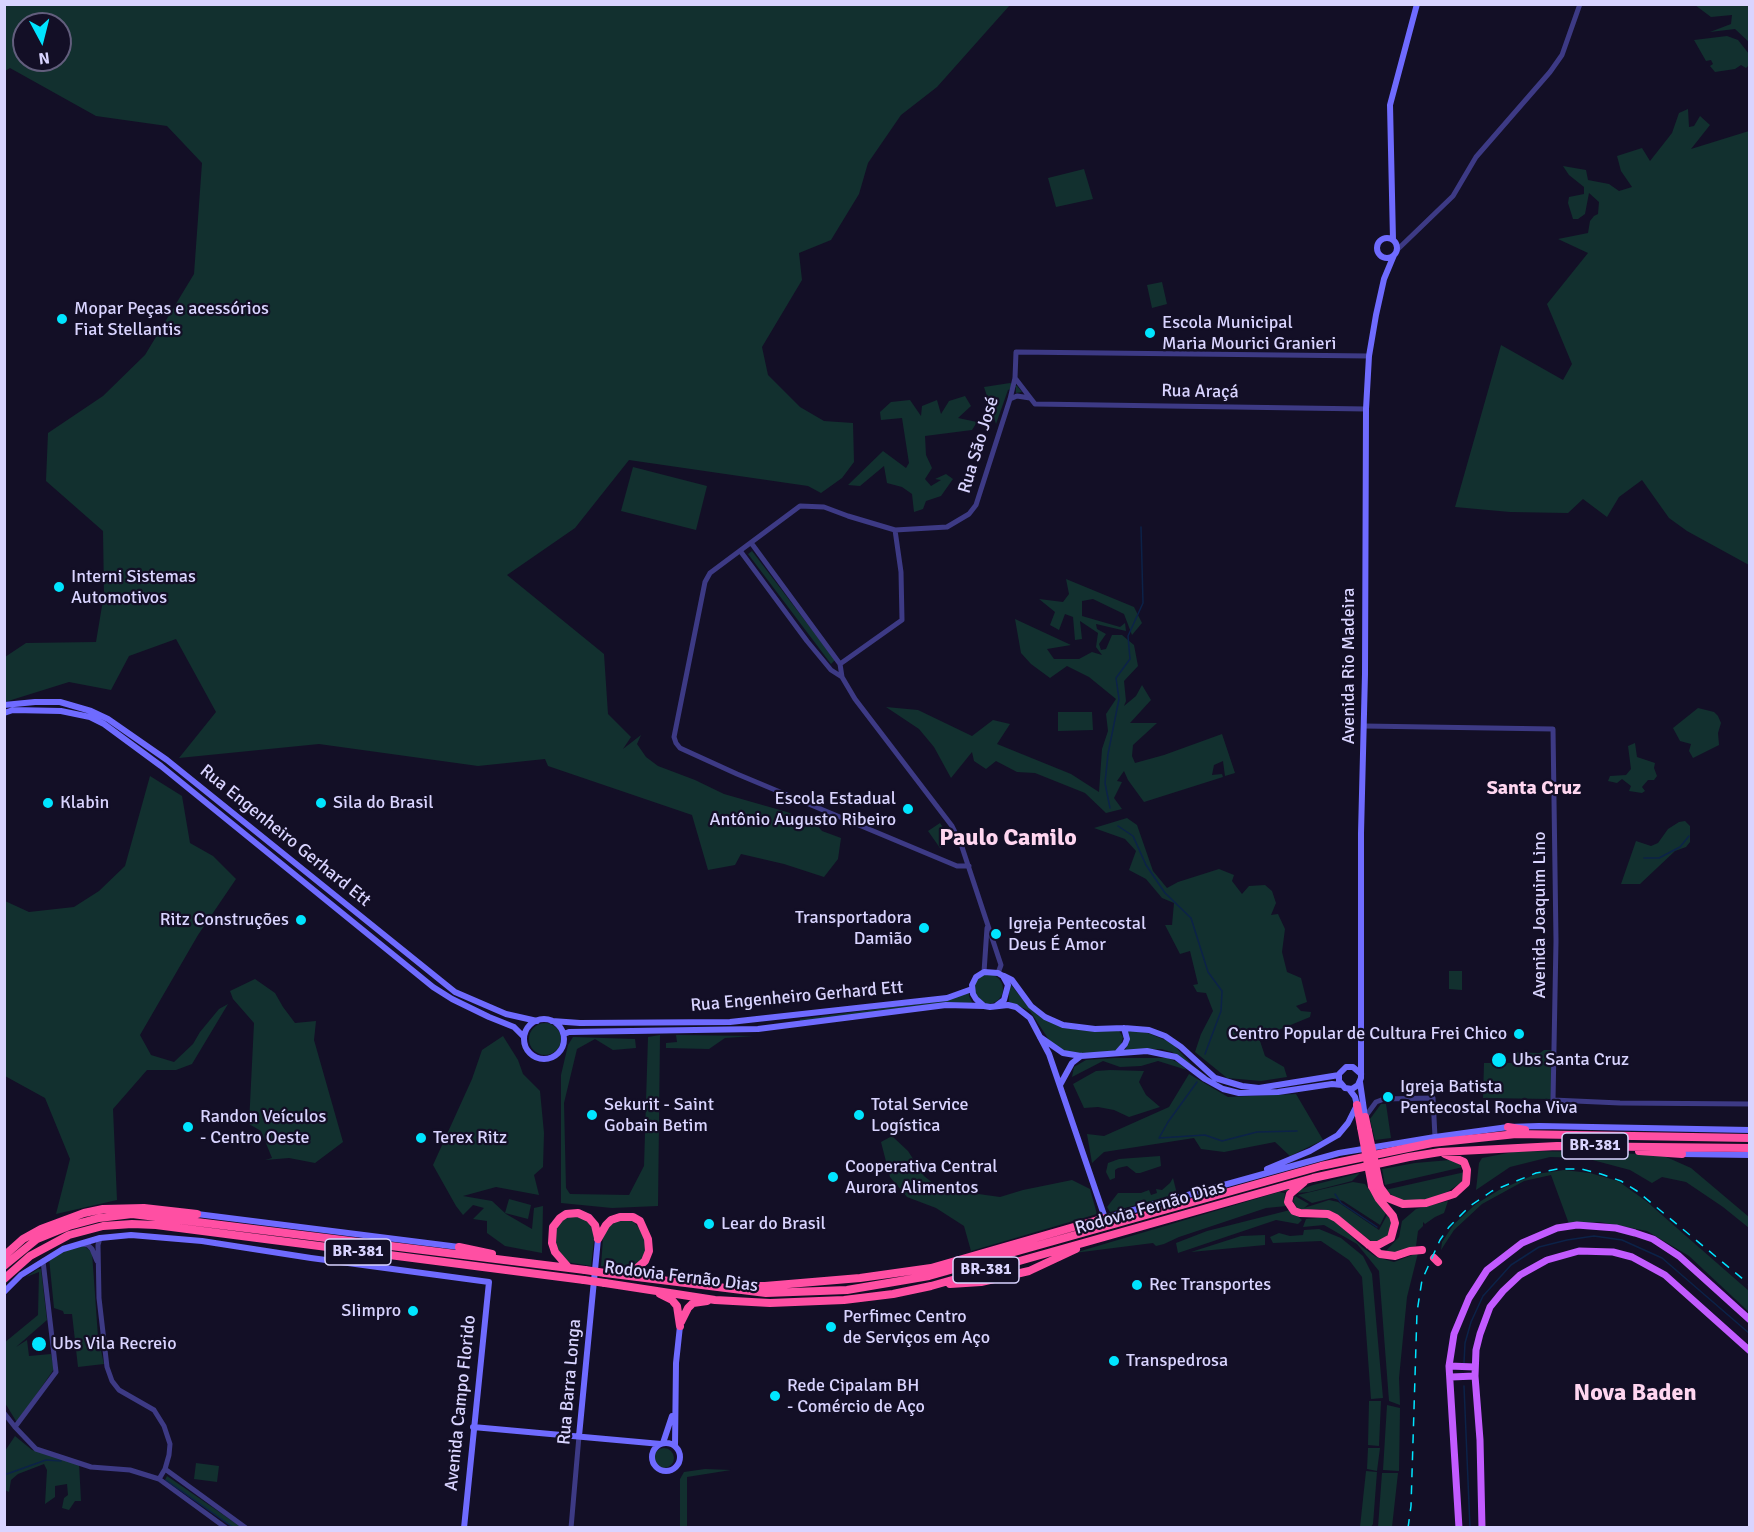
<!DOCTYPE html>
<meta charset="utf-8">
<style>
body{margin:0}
#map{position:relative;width:1754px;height:1532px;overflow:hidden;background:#130f26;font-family:Signika,sans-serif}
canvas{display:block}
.frame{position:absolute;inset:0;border:6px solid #d9d4ff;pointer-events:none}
.north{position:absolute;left:12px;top:12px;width:60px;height:60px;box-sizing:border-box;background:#130f26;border:2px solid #625e7d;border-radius:50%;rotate:173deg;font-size:16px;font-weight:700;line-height:24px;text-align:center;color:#d9d4ff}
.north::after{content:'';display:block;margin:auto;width:21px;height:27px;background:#00e5ff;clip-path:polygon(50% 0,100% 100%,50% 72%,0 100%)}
</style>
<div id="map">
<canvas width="1754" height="1532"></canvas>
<div class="frame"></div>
<div class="north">N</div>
</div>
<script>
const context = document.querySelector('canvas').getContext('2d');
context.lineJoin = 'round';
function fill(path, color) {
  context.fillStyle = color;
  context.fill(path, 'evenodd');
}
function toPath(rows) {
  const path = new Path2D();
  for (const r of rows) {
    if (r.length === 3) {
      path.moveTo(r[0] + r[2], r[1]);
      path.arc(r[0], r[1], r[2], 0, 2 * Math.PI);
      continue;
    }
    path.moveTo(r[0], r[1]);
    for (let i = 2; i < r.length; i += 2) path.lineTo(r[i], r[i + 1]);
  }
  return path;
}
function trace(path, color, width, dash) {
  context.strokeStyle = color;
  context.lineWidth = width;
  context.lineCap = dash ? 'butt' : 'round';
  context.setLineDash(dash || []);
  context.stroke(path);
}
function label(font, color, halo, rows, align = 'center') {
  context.font = font + ' Signika,sans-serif';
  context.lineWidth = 4.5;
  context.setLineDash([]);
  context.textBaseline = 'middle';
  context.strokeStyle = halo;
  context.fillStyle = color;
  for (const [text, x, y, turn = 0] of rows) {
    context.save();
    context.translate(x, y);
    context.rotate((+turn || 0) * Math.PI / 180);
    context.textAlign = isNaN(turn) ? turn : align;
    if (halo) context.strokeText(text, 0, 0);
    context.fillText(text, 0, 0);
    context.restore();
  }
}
fill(toPath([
 [5,5,1010,5,937,87,901,115,868,163,859,194,831,240,799,253,802,280,762,347,768,375,800,407,824,421,853,423,854,462,842,478,821,493,808,486,629,460,575,528,507,575,604,654,608,714,631,737,623,749,641,735,637,744,646,757,658,766,695,780,724,794,787,812,816,824,822,831,841,838,838,859,824,877,784,864,741,854,735,865,708,870,692,815,548,766,545,759,478,766,319,744,179,758,216,712,176,639,129,656,111,690,69,682,5,702,5,657,26,643,96,642,104,594,103,531,46,481,48,433,103,396,145,355,194,274,202,163,167,126,96,116,10,68,5,71],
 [24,24,60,24,60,60,24,60],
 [1695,5,1749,5,1749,42,1735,29,1710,32,1731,24,1732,15,1711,17],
 [1727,36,1738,40,1749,54,1749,65,1746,68,1741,65,1735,69,1715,72,1710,66,1713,64,1711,60,1706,61,1694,40],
 [1688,109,1689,127,1694,126,1700,116,1710,125,1691,149,1749,131,1749,565,1687,531,1669,518,1642,480,1619,497,1607,517,1583,499,1568,513,1510,512,1455,507,1501,345,1563,380,1572,364,1547,304,1588,253,1558,239,1588,233,1590,221,1594,216,1598,214,1599,202,1589,193,1585,214,1578,219,1573,219,1568,203,1569,197,1584,194,1584,187,1569,175,1563,166,1586,170,1588,180,1609,184,1619,191,1632,187,1621,171,1617,156,1642,148,1650,161,1672,133,1679,113],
 [1084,169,1093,199,1056,207,1048,178],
 [1162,282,1167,304,1152,308,1147,285],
 [1010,383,1017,386,1022,392,1016,393,1016,387,1008,390,996,424,984,387],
 [965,396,971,406,958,418,977,422,972,430,925,436,926,455,932,468,925,479,931,486,941,480,935,479,946,474,953,479,941,496,926,501,923,509,914,512,912,494,902,487,887,483,884,466,860,486,848,485,883,451,906,468,909,463,902,418,881,420,880,412,891,402,910,400,921,416,922,406,937,400,941,414,949,401],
 [633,467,707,486,696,530,621,511],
 [752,551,835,660,831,664,748,554],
 [1066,579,1134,607,1142,623,1132,635,1124,614,1093,599,1082,601,1082,616,1120,627,1125,623,1126,631,1096,624,1097,629,1106,634,1099,644,1101,650,1106,649,1112,635,1122,635,1134,645,1138,666,1124,681,1126,701,1124,706,1136,696,1142,685,1151,700,1130,723,1157,723,1133,745,1132,756,1135,763,1164,755,1222,734,1235,773,1225,776,1223,761,1214,765,1212,775,1222,774,1223,777,1144,802,1128,780,1124,771,1117,781,1122,782,1114,798,1122,809,1106,813,1085,793,1035,773,1017,772,996,761,986,769,974,761,972,752,951,778,934,747,919,729,886,707,918,710,972,736,993,720,1010,724,997,744,1071,774,1099,792,1102,749,1108,731,1106,714,1116,699,1089,677,1067,666,1050,678,1031,664,1021,653,1015,619,1071,645,1047,649,1054,659,1079,659,1092,652,1102,655,1096,647,1098,633,1080,621,1082,639,1075,640,1073,617,1065,614,1059,630,1050,625,1055,612,1039,599,1063,602,1069,594],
 [1698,708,1714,712,1718,716,1721,723,1718,733,1719,745,1693,758,1689,751,1691,744,1680,741,1673,728],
 [1058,712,1092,712,1093,730,1058,731],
 [1635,743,1637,757,1655,763,1654,768,1657,776,1654,780,1648,780,1642,787,1645,791,1642,793,1629,791,1631,786,1622,779,1617,783,1608,781,1610,776,1626,775,1631,769,1628,746],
 [150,776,182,796,190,843,213,856,236,879,198,935,140,1035,151,1055,174,1062,193,1044,200,1032,219,1009,228,1004,192,1064,176,1070,147,1070,113,1109,117,1200,56,1214,70,1159,45,1098,5,1076,5,901,29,912,74,907,99,891,125,866],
 [1127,818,1137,825,1153,871,1167,888,1178,882,1219,869,1234,875,1232,881,1242,894,1249,886,1265,885,1272,891,1276,903,1271,915,1278,914,1285,929,1282,952,1287,972,1301,978,1307,1002,1296,1006,1301,1011,1311,1012,1310,1017,1259,1038,1265,1056,1284,1067,1287,1077,1261,1081,1227,1078,1195,1052,1201,1034,1213,1011,1206,993,1197,992,1193,985,1198,984,1190,951,1180,954,1165,925,1172,925,1174,903,1162,898,1146,879,1129,870,1136,851,1125,839,1094,828],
 [1685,821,1690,826,1690,842,1686,847,1675,851,1640,884,1621,884,1636,841,1651,846,1658,843,1668,829,1679,822],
 [940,823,951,840,940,848,928,831],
 [1449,971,1462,971,1462,990,1449,989],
 [988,989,15],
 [255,979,275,993,283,1007,295,1023,316,1021,314,1040,343,1142,315,1163,289,1158,265,1160,272,1158,261,1131,249,1124,254,1023,233,999,230,991],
 [1009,982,1026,1004,1040,1017,1076,1030,1119,1031,1123,1037,1121,1045,1115,1051,1091,1053,1072,1053,1060,1050,1051,1043,1030,1011,1009,1002],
 [969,991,969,996,973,1004,800,1022,800,1019,948,1000],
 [545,1039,16],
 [1128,1030,1148,1033,1172,1043,1193,1066,1172,1052,1161,1049,1125,1051,1128,1043],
 [660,1035,658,1206,612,1208,561,1203,561,1075,568,1045,573,1037,635,1039,636,1048,613,1050,595,1039,577,1049,564,1103,566,1188,570,1194,629,1195,644,1166,648,1037],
 [676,1035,680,1035,754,1036,725,1038,709,1049,666,1048,666,1043,677,1042],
 [503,1036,518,1060,523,1074,540,1091,544,1133,543,1167,534,1175,539,1195,496,1187,463,1196,492,1201,506,1214,532,1229,534,1208,543,1206,542,1253,505,1246,487,1233,487,1221,473,1219,484,1208,473,1205,463,1215,456,1206,433,1165,472,1079,482,1050],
 [1544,1050,1552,1050,1551,1099,1483,1098,1484,1063,1513,1063,1514,1053,1508,1052,1540,1053],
 [1114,1058,1168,1058,1179,1063,1187,1070,1158,1061,1141,1066,1120,1067,1103,1061,1072,1077,1074,1067,1086,1060],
 [1110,1070,1144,1071,1139,1082,1146,1095,1160,1107,1129,1117,1114,1110,1098,1107,1084,1108,1073,1084,1096,1071],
 [1189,1074,1228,1097,1296,1094,1323,1140,1290,1156,1275,1142,1224,1152,1201,1149,1194,1138,1104,1152,1092,1163,1087,1134,1104,1136,1169,1107],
 [1381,1104,1386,1104,1391,1138,1375,1140,1370,1119],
 [892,1136,908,1151,924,1176,934,1184,957,1191,1000,1197,1023,1190,1072,1180,1090,1189,1097,1214,971,1251,964,1226,936,1208,907,1197,890,1177,881,1142],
 [1518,1151,1607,1152,1664,1156,1691,1168,1749,1217,1749,1228,1723,1207,1686,1182,1662,1177,1652,1183,1630,1170,1585,1158,1550,1157,1510,1167,1476,1190,1479,1163,1482,1158],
 [1160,1156,1161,1166,1140,1173,1136,1173,1127,1166,1118,1168,1115,1170,1115,1178,1110,1180,1106,1172,1108,1163,1119,1159],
 [1450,1160,1459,1162,1463,1167,1385,1185,1382,1169,1415,1163],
 [1564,1170,1590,1173,1618,1181,1646,1201,1749,1291,1749,1312,1689,1256,1647,1231,1600,1222,1569,1224,1551,1175,1524,1181,1482,1204,1454,1230,1441,1250,1442,1242,1454,1224,1476,1204,1499,1190,1536,1174],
 [1465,1172,1461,1183,1447,1192,1424,1200,1399,1200,1385,1190],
 [1360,1173,1352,1181,1309,1192,1297,1193,1299,1190,1313,1185],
 [1173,1178,1177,1194,1110,1212,1107,1207,1118,1193,1141,1193,1149,1190,1151,1195,1157,1193,1156,1189,1162,1190,1170,1183],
 [1353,1182,1365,1184,1386,1213,1380,1225,1343,1201,1332,1198,1312,1203,1298,1195],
 [1293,1188,1287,1206,1266,1208,1179,1237,1164,1244,1156,1246,1153,1243,1074,1253,1279,1192,1285,1193,1284,1204,1286,1204,1288,1192,1282,1191],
 [1295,1196,1309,1204,1304,1208,1329,1200,1338,1202,1379,1230,1387,1215,1390,1218,1392,1226,1390,1233,1381,1241,1371,1241,1333,1212,1320,1209,1305,1210,1297,1208,1293,1201],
 [509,1199,531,1205,528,1219,505,1213],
 [1448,1201,1444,1213,1435,1217,1425,1224,1423,1222,1423,1226,1418,1231,1416,1246,1392,1254,1384,1253,1399,1237,1402,1221,1416,1209],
 [1290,1210,1302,1220,1298,1224,1276,1220,1178,1253,1176,1243,1207,1231],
 [576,1215,586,1219,593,1229,594,1240,591,1266,567,1262,559,1254,554,1240,555,1227,564,1219],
 [1328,1217,1340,1225,1362,1247,1376,1257,1394,1262,1418,1253,1407,1297,1399,1378,1400,1405,1389,1401,1379,1271,1357,1244,1324,1225,1303,1227,1306,1219],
 [619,1219,633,1221,645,1235,646,1251,642,1260,629,1270,601,1266,603,1238,607,1228],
 [1319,1229,1341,1238,1363,1256,1372,1274,1383,1398,1371,1399,1362,1277,1349,1260,1321,1241,1273,1243,1270,1237,1279,1233,1290,1236,1303,1235,1304,1230],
 [1265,1235,1265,1245,1191,1252,1241,1236],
 [81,1244,92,1252,98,1337,104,1364,78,1367,72,1314,64,1314,63,1311,54,1308,49,1258],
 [38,1269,41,1269,47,1320,16,1347,27,1340,29,1356,51,1354,54,1369,18,1421,16,1421,5,1403,4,1343,38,1315,39,1272,26,1277],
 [1369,1401,1381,1401,1379,1446,1368,1445],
 [1387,1405,1400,1408,1399,1471,1383,1470],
 [15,1436,32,1450,79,1463,81,1501,75,1501,69,1510,62,1508,64,1498,68,1495,67,1484,55,1486,55,1497,45,1504,47,1470,44,1464,18,1474,11,1480,9,1492,5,1490,5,1451],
 [664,1458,10],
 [1368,1448,1380,1448,1377,1471,1367,1469],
 [196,1463,219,1466,217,1482,194,1479],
 [705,1469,731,1470,687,1477,687,1527,680,1527,680,1479,684,1472],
 [1366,1471,1377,1472,1373,1524,1371,1527,1360,1527],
 [1382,1473,1398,1473,1392,1527,1378,1527],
 [167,1476,241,1527,233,1527,165,1480]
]), '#12302f');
trace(toPath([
 [1110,808,1105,783,1108,754,1119,699,1116,678,1130,659,1128,636,1143,603,1141,527],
 [1118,826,1133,836,1146,865,1165,893,1191,918,1208,972,1222,991,1221,1011,1205,1054],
 [1644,858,1659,858,1680,847,1689,836],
 [1197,1082,1168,1122,1159,1138,1205,1135,1222,1141,1257,1132,1297,1131],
 [1335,1194,1341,1203,1377,1227],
 [1464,1363,1465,1343,1471,1322,1483,1296,1511,1265,1539,1247,1567,1240,1594,1236,1622,1240,1662,1258,1750,1334],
 [1464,1386,1470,1528],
 [4,1473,7,1474,46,1460,61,1461],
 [166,1480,234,1528]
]), '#0c2248', 1.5);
trace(toPath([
 [1397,250,1453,196,1476,157,1550,72,1562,55,1580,4],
 [1015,378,1035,404,1366,409],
 [1010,399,1017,396,1030,398],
 [895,530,947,527,969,514,976,505,1010,399,1015,378,1016,352,1369,356],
 [752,544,840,664,842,677,855,699,952,826,961,844,1001,965,998,973],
 [741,552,807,641,831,670,842,677],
 [840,664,902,620,901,572,895,530,848,516,824,507,800,506,710,573,705,582,674,737,676,743,680,748,737,774,957,866,969,866],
 [1364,726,1553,729,1556,941,1553,1100,1620,1103,1750,1104],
 [984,972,987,928],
 [1365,1117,1376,1102,1384,1099,1433,1098,1435,1137],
 [100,1238,98,1245,99,1298,107,1367,112,1381,119,1390,154,1410,164,1426,170,1444,169,1455,165,1469,159,1479],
 [83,1244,88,1245,92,1249,97,1261],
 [4,1413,15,1427,36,1449,91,1467,130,1470,159,1479,226,1528],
 [15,1427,56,1372,43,1261],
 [165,1469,246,1528],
 [571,1528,579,1436]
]), '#3d3a85', 5);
trace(toPath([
 [1387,248,10],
 [1393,240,1390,105,1417,4],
 [4,705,35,702,60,702,91,711,108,719,167,760,455,992,506,1014,537,1021],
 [4,713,13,710,61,711,90,717,104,724,161,766,433,987,452,999,489,1017,514,1027,524,1037],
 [1004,976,1012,980,1031,1006,1045,1017,1063,1025,1095,1029,1124,1028,1149,1030,1165,1036,1181,1047,1215,1078,1242,1086,1259,1088,1339,1075],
 [996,1006,1004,1000,1008,985,1003,976,998,973,984,972,976,977,972,985,973,994,976,999,984,1006,990,1007,1008,1005,1016,1007,1030,1018,1049,1054,1105,1218,1339,1153,1435,1137,1508,1127,1539,1126,1750,1130],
 [544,1039,20],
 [552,1021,580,1023,730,1022,947,998,972,989],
 [564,1034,569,1032,758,1029,946,1005,984,1006],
 [1040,1037,1063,1053,1081,1056,1147,1051,1176,1057,1205,1079,1223,1089,1239,1093,1278,1092,1332,1084,1342,1085],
 [1117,1053,1125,1044,1127,1039,1124,1028],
 [1361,1074,1353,1067,1346,1067,1339,1074,1339,1081,1345,1088,1352,1089,1358,1085,1361,1078,1361,833,1365,674,1366,409,1369,356,1376,315,1384,279,1394,255],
 [1360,1082,1365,1117],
 [1060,1085,1072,1063,1081,1056],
 [1682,1154,1750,1155],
 [1267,1169,1310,1151,1338,1135,1348,1123,1357,1105,1355,1097,1349,1089],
 [197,1214,459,1247],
 [4,1292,21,1275,63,1249,100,1238,131,1235,202,1241,311,1258,489,1282,464,1528],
 [473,1427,661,1444],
 [579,1436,598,1239],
 [666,1457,14],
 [663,1443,672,1416],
 [675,1446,676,1363,680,1326]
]), '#6f6bff', 6);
trace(toPath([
 [1449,1366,1475,1367],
 [1451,1377,1475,1376],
 [1459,1528,1449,1366,1454,1334,1469,1298,1487,1270,1522,1243,1557,1228,1577,1225,1616,1228,1635,1233,1653,1239,1679,1256,1750,1320],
 [1482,1528,1480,1440,1475,1376,1476,1350,1480,1334,1490,1307,1503,1291,1520,1275,1547,1260,1579,1251,1613,1252,1632,1257,1665,1275,1750,1351]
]), '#c25bff', 7);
trace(toPath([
 [1357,1105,1361,1127],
 [1365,1117,1368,1131],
 [1508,1127,1525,1130],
 [1639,1151,1682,1154],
 [1304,1182,1290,1194,1288,1202,1294,1211,1300,1213,1328,1214,1336,1218,1380,1254,1395,1256,1410,1251,1422,1250],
 [1380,1187,1388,1198,1403,1204,1426,1203,1454,1194,1466,1183,1467,1170,1464,1162,1445,1154],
 [598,1239,606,1225,611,1220,620,1217,633,1217,640,1221,648,1239,649,1251,645,1261,637,1268,624,1273],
 [1369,1245,1378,1245,1391,1238,1395,1223,1393,1216,1379,1199,1372,1186],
 [459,1247,492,1254],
 [4,1256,23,1239,41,1229,84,1213,103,1209,144,1208,197,1214],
 [1434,1258,1438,1262],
 [4,1266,37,1239,69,1226,99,1218,132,1214,585,1270],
 [568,1267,555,1252,552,1243,553,1227,560,1218,566,1214,578,1213,589,1218,595,1225,598,1238],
 [605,1273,766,1293,847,1290,929,1276,1321,1166,1432,1143,1516,1134,1750,1138],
 [4,1279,30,1256,69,1235,103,1226,132,1224,156,1225,584,1280],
 [605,1283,715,1300,770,1303,844,1300,893,1294,931,1286,1313,1178,1409,1157,1440,1152,1557,1146,1750,1148],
 [950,1284,981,1282,1029,1271,1076,1249],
 [740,1286,765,1286,860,1278,931,1268,1105,1218],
 [660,1294,672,1300,677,1306,680,1326],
 [681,1322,688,1308,693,1303,707,1301]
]), '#ff4fa3', 8);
trace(toPath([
 [1408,1528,1411,1506,1417,1312,1422,1280,1440,1240,1449,1227,1470,1206,1492,1191,1536,1173,1558,1169,1581,1169,1601,1174,1621,1181,1637,1191,1750,1285]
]), '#00e5ff', 1.5, [9, 8]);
trace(toPath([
 [1361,1127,1372,1186],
 [1368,1131,1380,1187],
 [585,1270,605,1273],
 [584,1280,605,1283]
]), '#ff4fa3', 8);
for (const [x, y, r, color] of [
 [62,319,6,"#00e5ff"],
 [1150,333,6,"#00e5ff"],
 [59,587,6,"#00e5ff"],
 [48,803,6,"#00e5ff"],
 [321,803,6,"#00e5ff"],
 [908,809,6,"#00e5ff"],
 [301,920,6,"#00e5ff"],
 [924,928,6,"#00e5ff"],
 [996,934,6,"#00e5ff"],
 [1519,1034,6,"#00e5ff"],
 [1499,1060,8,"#00e5ff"],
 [1388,1097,6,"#00e5ff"],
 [592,1115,6,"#00e5ff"],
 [859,1115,6,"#00e5ff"],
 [188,1127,6,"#00e5ff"],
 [421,1138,6,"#00e5ff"],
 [833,1177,6,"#00e5ff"],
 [709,1224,6,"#00e5ff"],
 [1137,1285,6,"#00e5ff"],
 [413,1311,6,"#00e5ff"],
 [831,1327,6,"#00e5ff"],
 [39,1344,8,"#00e5ff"],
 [1114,1361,6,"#00e5ff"],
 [775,1396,6,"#00e5ff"]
]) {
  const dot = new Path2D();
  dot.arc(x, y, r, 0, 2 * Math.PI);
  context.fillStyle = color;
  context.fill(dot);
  trace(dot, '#130f26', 2);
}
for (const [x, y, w] of [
 [1595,1146,66],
 [358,1252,66],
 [986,1270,66]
]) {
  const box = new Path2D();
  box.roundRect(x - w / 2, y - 13, w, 26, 4.5);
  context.fillStyle = '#130f26';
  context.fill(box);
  trace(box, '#d9d4ff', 1.5);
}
label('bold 16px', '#d9d4ff', null, [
 ["BR-381",1595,1146],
 ["BR-381",358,1252],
 ["BR-381",986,1270]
]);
label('18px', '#d9d4ff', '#130f26', [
 ["Mopar Peças e acessórios",74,309],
 ["Fiat Stellantis",74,330],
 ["Escola Municipal",1162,323],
 ["Maria Mourici Granieri",1162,344],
 ["Interni Sistemas",71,577],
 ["Automotivos",71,598],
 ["Escola Estadual",896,799,"right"],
 ["Antônio Augusto Ribeiro",896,820,"right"],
 ["Klabin",60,803],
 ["Sila do Brasil",333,803],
 ["Transportadora",912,918,"right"],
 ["Damião",912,939,"right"],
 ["Ritz Construções",289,920,"right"],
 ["Igreja Pentecostal",1008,924],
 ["Deus É Amor",1008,945],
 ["Centro Popular de Cultura Frei Chico",1507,1034,"right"],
 ["Ubs Santa Cruz",1512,1060],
 ["Igreja Batista",1400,1087],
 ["Pentecostal Rocha Viva",1400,1108],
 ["Sekurit - Saint",604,1105],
 ["Gobain Betim",604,1126],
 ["Total Service",871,1105],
 ["Logística",871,1126],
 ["Randon Veículos",200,1117],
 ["- Centro Oeste",200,1138],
 ["Terex Ritz",433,1138],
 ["Cooperativa Central",845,1167],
 ["Aurora Alimentos",845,1188],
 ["Lear do Brasil",721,1224],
 ["Rec Transportes",1149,1285],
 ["SIimpro",401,1311,"right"],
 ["Perfimec Centro",843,1317],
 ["de Serviços em Aço",843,1338],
 ["Ubs Vila Recreio",52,1344],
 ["Transpedrosa",1126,1361],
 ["Rede Cipalam BH",787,1386],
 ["- Comércio de Aço",787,1407]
], 'left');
label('18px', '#d9d4ff', '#130f26', [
 ["Rua Araçá",1200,392,1],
 ["Rua São José",979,445,-73],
 ["Avenida Rio Madeira",1349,666,-90],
 ["Rua Engenheiro Gerhard Ett",285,836,39],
 ["Avenida Joaquim Lino",1540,915,-90],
 ["Rua Engenheiro Gerhard Ett",797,997,-5],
 ["Rodovia Fernão Dias",1150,1208,-16],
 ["Rodovia Fernão Dias",681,1277,7],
 ["Rua Barra Longa",570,1382,-85],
 ["Avenida Campo Florido",461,1403,-84]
]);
label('bold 20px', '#ffd6f0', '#130f26', [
 ["Santa Cruz",1534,789]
]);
label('bold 24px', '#ffd6f0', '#130f26', [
 ["Paulo Camilo",1008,839],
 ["Nova Baden",1635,1394]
]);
</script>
